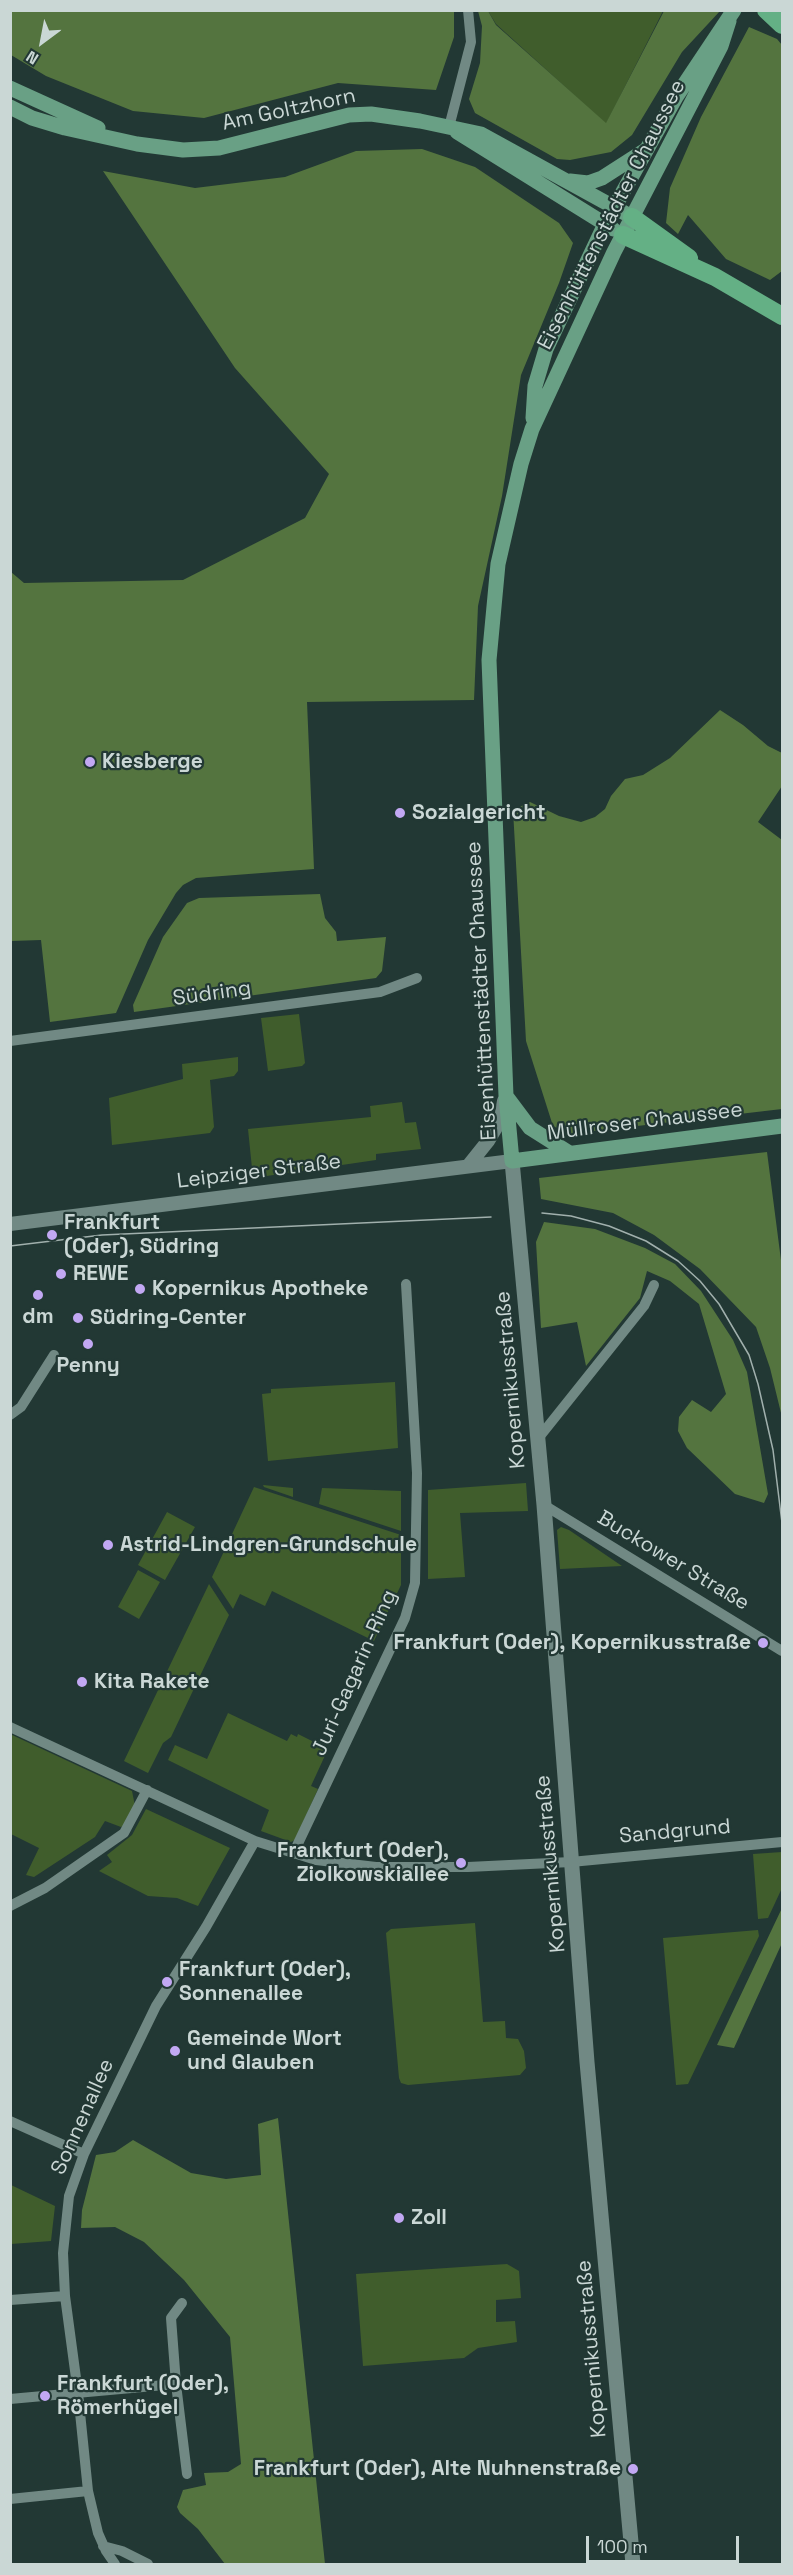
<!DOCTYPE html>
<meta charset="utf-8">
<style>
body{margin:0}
#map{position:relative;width:793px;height:2575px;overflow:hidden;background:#223834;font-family:"Space Grotesk",sans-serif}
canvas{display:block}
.frame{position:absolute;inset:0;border:12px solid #cad7d5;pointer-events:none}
.north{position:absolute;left:12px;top:12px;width:60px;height:60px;-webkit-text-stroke:4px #223834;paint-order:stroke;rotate:212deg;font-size:16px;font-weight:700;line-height:24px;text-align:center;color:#cad7d5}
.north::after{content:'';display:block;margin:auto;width:21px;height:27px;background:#cad7d5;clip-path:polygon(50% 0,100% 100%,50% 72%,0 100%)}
.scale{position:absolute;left:586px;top:2536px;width:153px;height:27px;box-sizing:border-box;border:3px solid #cad7d5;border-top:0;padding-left:8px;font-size:18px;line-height:21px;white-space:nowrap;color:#cad7d5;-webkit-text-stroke:4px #223834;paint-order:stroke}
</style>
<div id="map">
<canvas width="793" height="2575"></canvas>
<div class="frame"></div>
<div class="north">N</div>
<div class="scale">100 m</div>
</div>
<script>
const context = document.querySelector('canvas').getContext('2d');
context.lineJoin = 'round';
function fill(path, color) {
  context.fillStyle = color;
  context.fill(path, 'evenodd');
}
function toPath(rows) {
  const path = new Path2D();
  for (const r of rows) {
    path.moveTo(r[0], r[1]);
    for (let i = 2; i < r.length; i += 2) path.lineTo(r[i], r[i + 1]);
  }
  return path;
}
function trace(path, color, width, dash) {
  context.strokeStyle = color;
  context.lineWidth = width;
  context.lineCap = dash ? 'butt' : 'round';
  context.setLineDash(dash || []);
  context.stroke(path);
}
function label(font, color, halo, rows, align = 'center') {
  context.font = font + ' "Space Grotesk",sans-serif';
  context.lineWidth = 4.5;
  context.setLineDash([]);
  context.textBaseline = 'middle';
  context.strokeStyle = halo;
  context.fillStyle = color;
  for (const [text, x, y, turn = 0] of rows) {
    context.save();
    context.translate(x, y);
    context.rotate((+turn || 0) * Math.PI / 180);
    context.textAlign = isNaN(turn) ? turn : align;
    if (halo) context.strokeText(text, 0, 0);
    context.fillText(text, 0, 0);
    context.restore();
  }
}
fill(toPath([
 [488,11,663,11,606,124,496,24],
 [299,1014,305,1063,302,1066,268,1071,261,1018],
 [238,1057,238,1071,234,1076,210,1080,214,1127,210,1133,112,1145,109,1098,183,1079,182,1064],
 [402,1102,405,1123,416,1122,421,1149,376,1154,376,1160,253,1178,248,1129,371,1117,370,1106],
 [395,1382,398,1448,268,1461,262,1394,271,1393,271,1389],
 [526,1483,528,1511,460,1513,465,1577,428,1579,428,1490],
 [263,1485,293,1488,293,1497,264,1487],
 [254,1487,401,1535,401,1585,374,1641,272,1591,265,1606,240,1594,233,1609,212,1577],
 [322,1488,401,1491,401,1531,319,1504],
 [167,1512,195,1527,165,1580,138,1565],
 [561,1527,569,1530,622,1566,560,1569,557,1530],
 [138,1570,160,1582,139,1619,118,1607],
 [209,1584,229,1615,171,1737,163,1743,148,1773,124,1761],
 [228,1713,287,1741,291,1734,297,1737,298,1734,328,1749,311,1786,318,1789,295,1840,291,1842,261,1831,269,1810,168,1760,175,1745,207,1759],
 [10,1734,132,1791,135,1806,125,1825,121,1827,105,1821,95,1837,34,1877,26,1875,39,1848,11,1834],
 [146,1809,230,1848,198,1906,177,1898,148,1896,99,1871,112,1862,107,1855,132,1835],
 [782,1852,782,1888,768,1918,758,1919,753,1854],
 [475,1923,483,2022,505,2021,506,2038,518,2039,524,2051,526,2068,520,2075,408,2085,401,2083,399,2078,386,1933,391,1929],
 [758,1930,759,1936,688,2084,676,2085,663,1938],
 [11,2185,55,2206,51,2241,11,2244],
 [507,2264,519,2271,521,2298,496,2300,496,2322,515,2321,517,2342,478,2348,464,2358,363,2366,356,2274]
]), '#405d2c');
fill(toPath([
 [11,10,454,11,454,37,436,90,338,83,204,118,133,111,46,76,11,55],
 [478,11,488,11,496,25,606,123,664,11,720,11,682,52,632,135,611,152,570,160,557,159,475,113,469,99,480,63,482,26],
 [749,27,777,39,782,45,782,271,770,280,726,259,688,215,678,234,666,223,670,188,701,117],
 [422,149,475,167,559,223,573,243,559,283,521,375,502,496,478,606,474,700,307,702,314,869,196,878,183,885,176,893,148,940,116,1013,50,1022,41,940,11,941,11,572,24,583,183,580,305,518,329,474,235,368,103,171,195,188,285,177,356,151],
 [720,710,743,725,768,746,782,753,782,786,758,822,782,840,782,1109,569,1134,553,1126,526,1041,513,810,530,802,559,816,581,822,595,817,605,809,611,796,625,779,643,775,670,758],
 [320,894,325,918,336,932,337,941,386,937,382,971,376,978,134,1012,133,1005,163,937,187,903,199,898],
 [767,1152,782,1268,782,1417,770,1368,756,1327,700,1269,654,1235,613,1213,541,1199,539,1178],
 [544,1222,595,1229,645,1248,675,1264,701,1291,733,1340,747,1372,768,1494,764,1503,735,1494,687,1448,678,1431,679,1417,692,1400,711,1412,726,1394,699,1304,670,1281,647,1271,640,1298,586,1366,577,1322,541,1328,536,1242],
 [782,1908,782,1943,734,2048,717,2045],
 [278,2118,325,2564,225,2564,198,2529,180,2513,177,2507,183,2490,206,2485,204,2473,228,2472,241,2464,230,2337,184,2280,144,2242,115,2227,81,2228,82,2210,96,2155,115,2152,133,2140,191,2173,226,2179,261,2175,258,2124]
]), '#54743f');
trace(toPath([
 [449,127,471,42,468,10],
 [10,1041,380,992,417,978],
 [10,1415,21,1407,54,1355],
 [537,1440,644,1306,654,1285],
 [544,1505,782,1651],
 [10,1727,255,1841,316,1860,376,1867,468,1867,571,1862,782,1842],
 [293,1854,405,1618,415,1583,417,1473,406,1284],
 [10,1906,45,1888,124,1833,147,1790],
 [10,2121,84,2154],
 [10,2300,65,2296],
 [182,2303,171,2318,176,2384,187,2474],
 [10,2399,176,2384],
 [10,2499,88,2491],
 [103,2546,122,2551,148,2564],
 [115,2564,106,2551,98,2533,88,2491,78,2393,65,2296,63,2253,69,2196,84,2154,156,2006,206,1927,255,1841]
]), '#718984', 10);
trace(toPath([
 [468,1166,488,1141,501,1119,504,1101],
 [10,1224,512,1161]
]), '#718984', 14);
trace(toPath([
 [512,1161,544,1505,587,2062,633,2564]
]), '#718984', 15);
trace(toPath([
 [729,21,721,46,614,252,532,429,521,464,498,564,489,660,506,1096,512,1161,782,1126],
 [10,88,98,128],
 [10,107,32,118,65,128,137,144,183,150,219,148,349,115,371,114,420,121,481,134,632,217],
 [457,132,613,229],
 [570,181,588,183,602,178,644,151],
 [533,418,535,386,546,349,605,224,676,97,734,10],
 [506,1096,530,1128,568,1152]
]), '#69a085', 15);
trace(toPath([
 [766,10,782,25],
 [632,217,689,258],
 [623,235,715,277,782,316]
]), '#64b085', 18);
trace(toPath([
 [542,1213,571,1216,609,1226,646,1241,678,1261,700,1281,719,1304,749,1355,758,1384,773,1450,782,1523],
 [10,1246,102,1235,491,1217]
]), '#a1b0ad', 1.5);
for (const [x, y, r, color] of [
 [90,762,6,"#c2a8f3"],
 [400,813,6,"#c2a8f3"],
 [52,1235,6,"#c2a8f3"],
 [61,1274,6,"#c2a8f3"],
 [140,1289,6,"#c2a8f3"],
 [38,1295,6,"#c2a8f3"],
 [78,1318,6,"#c2a8f3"],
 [88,1344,6,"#c2a8f3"],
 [108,1545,6,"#c2a8f3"],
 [763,1643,6,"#c2a8f3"],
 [82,1682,6,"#c2a8f3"],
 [461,1863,6,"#c2a8f3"],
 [167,1982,6,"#c2a8f3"],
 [175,2051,6,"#c2a8f3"],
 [399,2218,6,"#c2a8f3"],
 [45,2396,6,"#c2a8f3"],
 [633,2469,6,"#c2a8f3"]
]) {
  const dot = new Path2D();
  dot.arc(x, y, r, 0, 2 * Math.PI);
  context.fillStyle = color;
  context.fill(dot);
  trace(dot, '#223834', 2);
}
label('21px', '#cad7d5', '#223834', [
 ["Am Goltzhorn",289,110,-12],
 ["Eisenhüttenstädter Chaussee",612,215,-63],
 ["Eisenhüttenstädter Chaussee",482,991,-93],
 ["Südring",212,994,-8],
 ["Müllroser Chaussee",645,1122,-7],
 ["Leipziger Straße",259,1172,-7],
 ["Kopernikusstraße",511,1380,-95],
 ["Buckower Straße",673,1561,31],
 ["Juri-Gagarin-Ring",355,1673,-66],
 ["Sandgrund",675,1832,-5],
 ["Kopernikusstraße",551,1864,-95],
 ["Sonnenallee",83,2117,-66],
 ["Kopernikusstraße",592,2349,-95]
]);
label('bold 21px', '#cad7d5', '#223834', [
 ["Kiesberge",102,762],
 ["Sozialgericht",412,813],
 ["Frankfurt",64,1223],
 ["(Oder), Südring",64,1247],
 ["REWE",73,1274],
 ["Kopernikus Apotheke",152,1289],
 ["dm",38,1317,"center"],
 ["Südring-Center",90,1318],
 ["Penny",88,1366,"center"],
 ["Astrid-Lindgren-Grundschule",120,1545],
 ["Frankfurt (Oder), Kopernikusstraße",751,1643,"right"],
 ["Kita Rakete",94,1682],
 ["Frankfurt (Oder),",449,1851,"right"],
 ["Ziolkowskiallee",449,1875,"right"],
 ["Frankfurt (Oder),",179,1970],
 ["Sonnenallee",179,1994],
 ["Gemeinde Wort",187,2039],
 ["und Glauben",187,2063],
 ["Zoll",411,2218],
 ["Frankfurt (Oder),",57,2384],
 ["Römerhügel",57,2408],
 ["Frankfurt (Oder), Alte Nuhnenstraße",621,2469,"right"]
], 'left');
</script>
